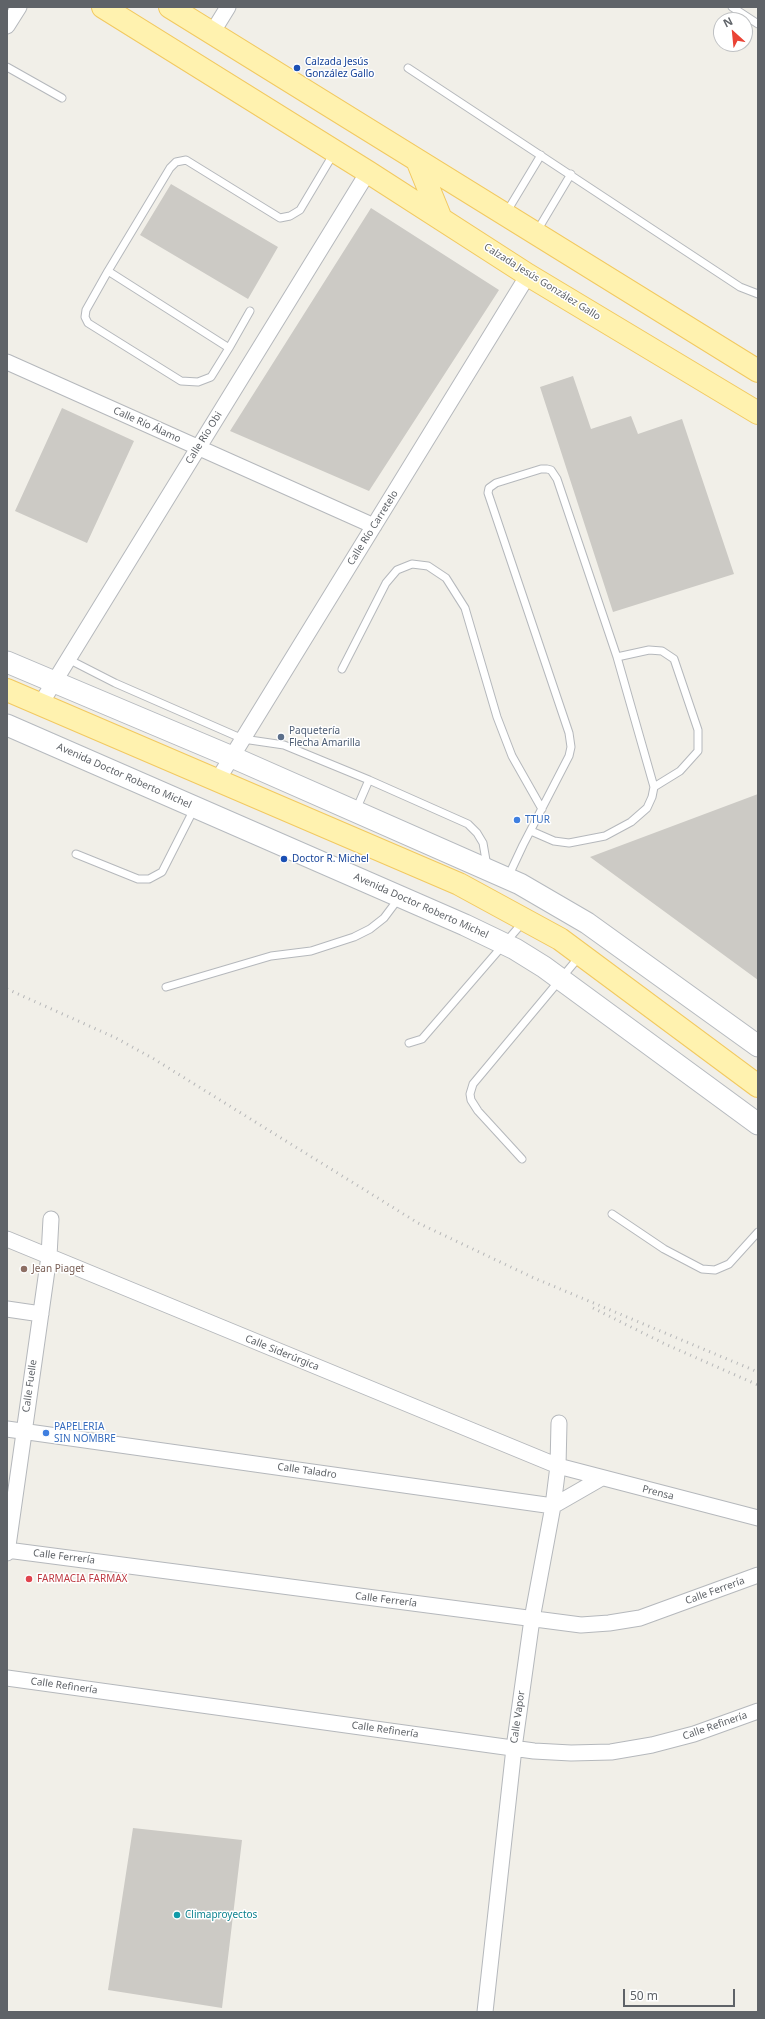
<!DOCTYPE html>
<meta charset="utf-8">
<style>
body{margin:0}
#map{position:relative;width:765px;height:2019px;overflow:hidden;background:#f1efe8;font-family:"Noto Sans",sans-serif}
canvas{display:block}
.frame{position:absolute;inset:0;border:8px solid #5f6368;pointer-events:none}
.north{position:absolute;left:713px;top:12px;width:40px;height:40px;box-sizing:border-box;background:#fff;border:1px solid #bfc1c3;border-radius:50%;rotate:333deg;font-size:11px;font-weight:700;line-height:16px;text-align:center;color:#5f6368}
.north::after{content:'';display:block;margin:auto;width:14px;height:18px;background:#ea4335;clip-path:polygon(50% 0,100% 100%,50% 72%,0 100%)}
.scale{position:absolute;left:623px;top:1989px;width:112px;height:18px;box-sizing:border-box;border:2px solid #5f6368;border-top:0;padding-left:5px;font-size:12px;line-height:14px;white-space:nowrap;color:#5f6368;-webkit-text-stroke:3px #fff;paint-order:stroke}
</style>
<div id="map">
<canvas width="765" height="2019"></canvas>
<div class="frame"></div>
<div class="north">N</div>
<div class="scale">50 m</div>
</div>
<script>
const context = document.querySelector('canvas').getContext('2d');
context.lineJoin = 'round';
function fill(path, color) {
  context.fillStyle = color;
  context.fill(path, 'evenodd');
}
function toPath(rows) {
  const path = new Path2D();
  for (const r of rows) {
    path.moveTo(r[0], r[1]);
    for (let i = 2; i < r.length; i += 2) path.lineTo(r[i], r[i + 1]);
  }
  return path;
}
function trace(path, color, width, dash) {
  context.strokeStyle = color;
  context.lineWidth = width;
  context.lineCap = dash ? 'butt' : 'round';
  context.setLineDash(dash || []);
  context.stroke(path);
}
function label(font, color, halo, rows, align = 'center') {
  context.font = font + ' "Noto Sans",sans-serif';
  context.lineWidth = 3;
  context.setLineDash([]);
  context.textBaseline = 'middle';
  context.strokeStyle = halo;
  context.fillStyle = color;
  for (const [text, x, y, turn = 0] of rows) {
    context.save();
    context.translate(x, y);
    context.rotate((+turn || 0) * Math.PI / 180);
    context.textAlign = isNaN(turn) ? turn : align;
    if (halo) context.strokeText(text, 0, 0);
    context.fillText(text, 0, 0);
    context.restore();
  }
}
fill(toPath([
 [171,184,278,247,248,299,140,235],
 [371,208,499,290,369,491,230,431],
 [573,376,591,429,631,416,638,434,682,419,734,574,613,612,540,387],
 [62,408,134,441,87,543,15,511],
 [758,794,758,980,590,857],
 [133,1828,242,1840,222,2008,108,1990]
]), '#cccac5');
const lane = toPath([
 [732,7,758,24],
 [7,67,62,98],
 [408,68,740,287,758,294],
 [506,213,541,155],
 [537,231,571,174],
 [108,271,229,348],
 [250,311,229,348,211,377,198,382,181,381,88,323,85,317,86,310,108,271,170,168,176,162,186,160,280,218,290,216,300,210,334,153],
 [617,657,649,650,662,651,674,659,698,730,698,751,680,771,654,787],
 [68,659,115,683,243,739,284,745,369,780,356,810],
 [342,669,386,583,397,570,412,564,428,566,446,578,465,608,497,717,512,756,542,809],
 [369,780,468,824,477,833,483,843,487,866],
 [76,854,138,879,149,879,162,872,194,809],
 [508,877,523,845,569,756,571,747,569,733,488,493,489,488,496,483,541,469,547,469,551,470,557,479,617,657,654,787,652,797,647,808,631,822,605,836,569,843,554,841,531,831],
 [166,987,271,956,311,951,354,937,370,929,384,918,399,898],
 [409,1043,422,1039,524,921],
 [522,1159,478,1111,471,1100,470,1094,473,1084,579,957],
 [612,1214,664,1249,702,1269,715,1270,729,1264,758,1232]
]);
const street = toPath([
 [7,26,19,7],
 [212,33,228,7],
 [7,362,374,526],
 [40,705,368,172],
 [217,781,528,275],
 [7,1239,558,1466,758,1518],
 [7,1309,41,1314],
 [7,1429,553,1506,600,1479],
 [7,1550,581,1625,609,1623,640,1618,758,1575],
 [7,1553,49,1256,51,1219],
 [7,1678,534,1751,571,1753,611,1752,652,1745,694,1734,758,1711],
 [485,2012,514,1748,532,1619,553,1506,558,1466,559,1423]
]);
const secondary = toPath([
 [7,662,232,757,520,884,587,923,758,1046],
 [7,725,465,925,515,949,544,967,758,1124]
]);
const primary = toPath([
 [103,7,368,172,528,275,758,413],
 [170,7,758,371],
 [417,160,441,219],
 [7,690,459,884,560,939,758,1086]
]);
trace(lane, '#b5b8bc', 9);
trace(street, '#b5b8bc', 17);
trace(secondary, '#b6babf', 23);
trace(primary, '#f2c960', 24);
trace(lane, '#fff', 7);
trace(street, '#fff', 15);
trace(secondary, '#fff', 21);
trace(primary, '#fff2af', 22);
trace(toPath([
 [7,989,116,1038,154,1059,418,1223,534,1278,758,1372],
 [593,1308,665,1344,758,1385]
]), '#b6b7b8', 3, [1, 5]);
for (const [x, y, r, color] of [
 [297,68,4,"#1a4fb4"],
 [281,737,4,"#5c6f8a"],
 [517,820,4,"#3f7fe0"],
 [284,859,4,"#1a4fb4"],
 [24,1269,4,"#8d6e63"],
 [46,1433,4,"#3f7fe0"],
 [29,1579,4,"#e0444e"],
 [177,1915,4,"#0f9aa8"]
]) {
  const dot = new Path2D();
  dot.arc(x, y, r, 0, 2 * Math.PI);
  context.fillStyle = color;
  context.fill(dot);
  trace(dot, '#fff', 1.5);
}
label('10px', '#164399', '#fff', [
 ["Calzada Jesús",305,62],
 ["González Gallo",305,74],
 ["Doctor R. Michel",292,859]
], 'left');
label('10px', '#5f6368', '#fff', [
 ["Calzada Jesús González Gallo",542,282,32],
 ["Calle Río Álamo",147,425,24],
 ["Calle Río Obi",204,438,-58],
 ["Calle Río Carretelo",373,528,-58],
 ["Avenida Doctor Roberto Michel",124,776,24],
 ["Avenida Doctor Roberto Michel",421,906,24],
 ["Calle Siderúrgica",282,1353,22],
 ["Calle Fuelle",30,1386,-82],
 ["Calle Taladro",307,1471,8],
 ["Prensa",658,1493,14],
 ["Calle Ferrería",64,1557,7],
 ["Calle Ferrería",715,1591,-20],
 ["Calle Ferrería",386,1600,7],
 ["Calle Refinería",64,1686,8],
 ["Calle Vapor",518,1717,-82],
 ["Calle Refinería",715,1726,-19],
 ["Calle Refinería",385,1730,8]
]);
label('10px', '#4e5e75', '#fff', [
 ["Paquetería",289,731],
 ["Flecha Amarilla",289,743]
], 'left');
label('10px', '#366cbe', '#fff', [
 ["TTUR",525,820],
 ["PAPELERIA",54,1427],
 ["SIN NOMBRE",54,1439]
], 'left');
label('10px', '#785e54', '#fff', [
 ["Jean Piaget",32,1269]
], 'left');
label('10px', '#be3a42', '#fff', [
 ["FARMACIA FARMAX",37,1579]
], 'left');
label('10px', '#0d838f', '#fff', [
 ["Climaproyectos",185,1915]
], 'left');
</script>
